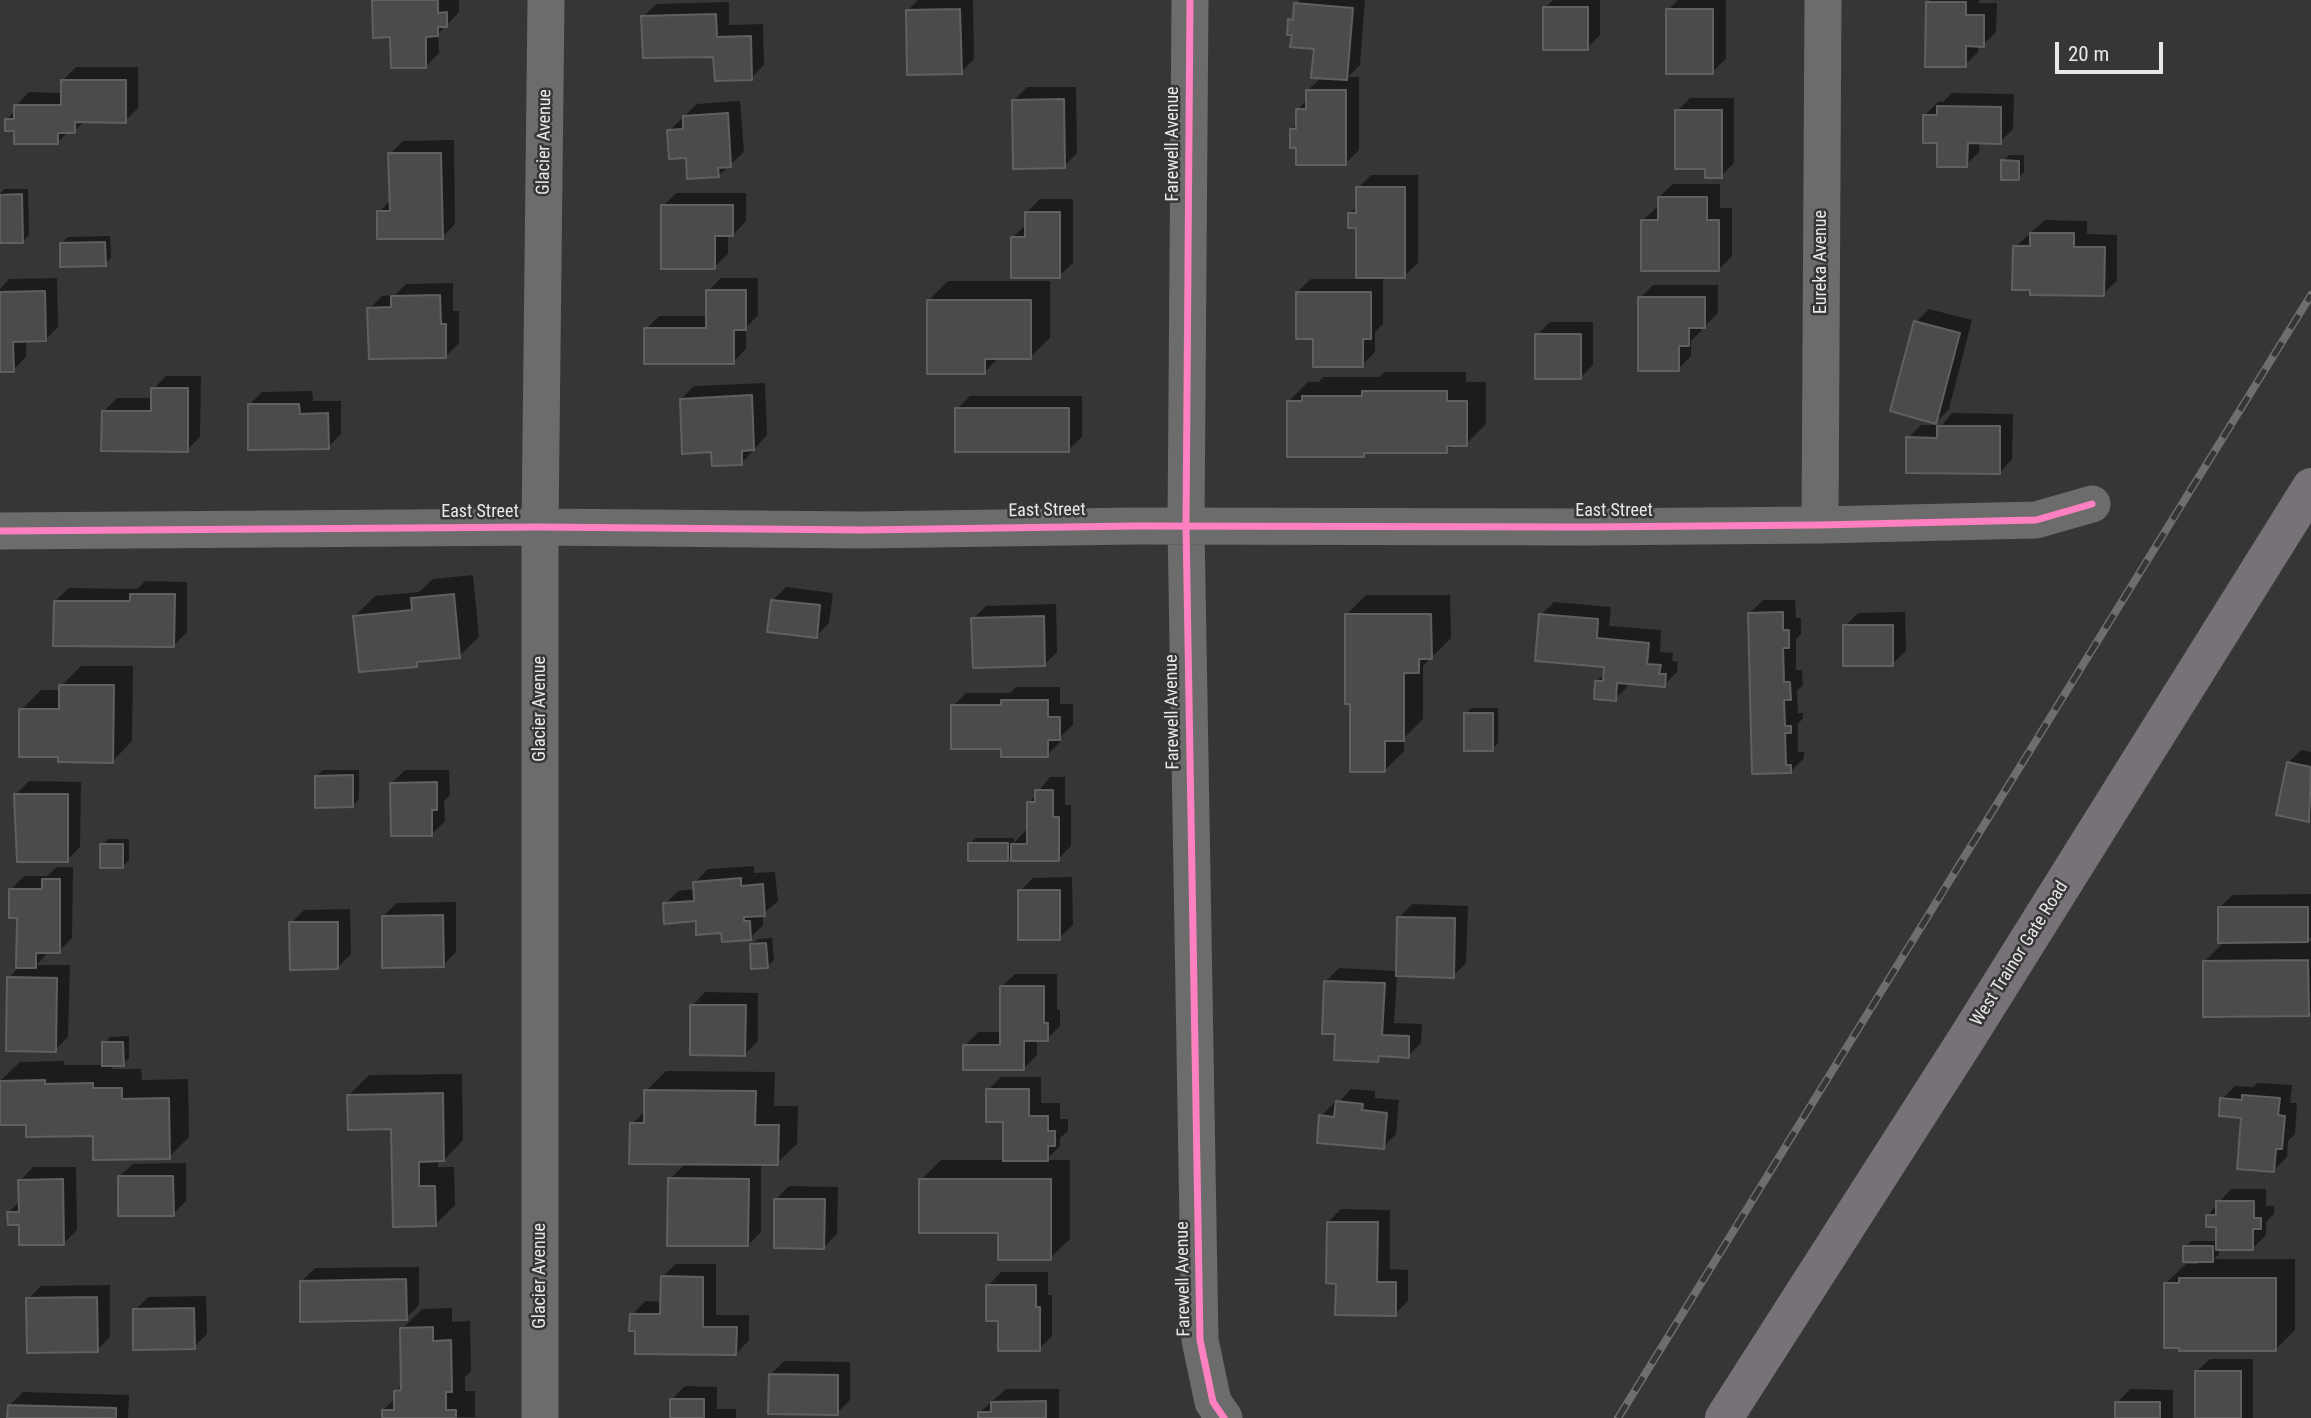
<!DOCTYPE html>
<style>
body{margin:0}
#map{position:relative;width:2311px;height:1418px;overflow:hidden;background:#363636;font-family:"Roboto Condensed",sans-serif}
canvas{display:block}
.scale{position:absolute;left:2055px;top:42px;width:108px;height:32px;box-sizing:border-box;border:4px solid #e9e8e9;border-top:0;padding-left:9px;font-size:21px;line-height:24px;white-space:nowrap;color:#e9e8e9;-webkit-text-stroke:5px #373537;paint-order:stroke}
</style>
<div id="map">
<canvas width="2311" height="1418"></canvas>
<div class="scale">20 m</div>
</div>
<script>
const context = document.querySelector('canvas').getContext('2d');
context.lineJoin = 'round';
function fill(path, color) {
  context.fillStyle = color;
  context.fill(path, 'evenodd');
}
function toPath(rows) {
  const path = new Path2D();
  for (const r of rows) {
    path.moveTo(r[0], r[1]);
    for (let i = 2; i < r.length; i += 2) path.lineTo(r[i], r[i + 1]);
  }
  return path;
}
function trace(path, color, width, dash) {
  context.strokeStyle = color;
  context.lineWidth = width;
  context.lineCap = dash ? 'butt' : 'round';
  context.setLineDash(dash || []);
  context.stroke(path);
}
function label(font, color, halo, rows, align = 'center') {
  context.font = font + ' "Roboto Condensed",sans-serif';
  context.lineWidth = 5;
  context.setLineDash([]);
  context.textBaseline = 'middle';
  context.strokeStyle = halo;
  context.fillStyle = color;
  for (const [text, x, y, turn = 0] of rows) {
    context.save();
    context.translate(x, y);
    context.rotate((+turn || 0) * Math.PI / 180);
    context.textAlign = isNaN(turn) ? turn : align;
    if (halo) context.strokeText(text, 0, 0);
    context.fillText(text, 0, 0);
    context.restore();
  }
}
fill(toPath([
 [374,0,459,0,459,12,438,34,439,53,426,66],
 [918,0,973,0,974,59,961,72,908,10],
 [1300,0,1365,0,1360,65,1348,77,1359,77,1359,150,1346,163,1298,146,1291,130,1297,124,1297,110,1308,99,1308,90,1322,77,1316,47,1293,34,1290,20,1295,15,1296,4],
 [1553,0,1600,0,1600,35,1587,48,1545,8],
 [1678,0,1726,0,1726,59,1712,72,1668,10],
 [1930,0,1979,0,1979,3,1997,3,1996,32,1983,45,1978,45,1978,52,1965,65,1928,3],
 [729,2,729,25,763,24,764,65,751,78,715,55,643,17,656,4],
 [76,67,138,67,138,108,125,121,85,121,74,131,69,131,57,143,16,129,6,120,16,110,16,106,29,92,63,93,63,80],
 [1027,87,1076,87,1077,153,1064,166,1014,100],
 [1952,93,2014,94,2013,129,2000,142,1980,142,1979,152,1966,165,1939,141,1925,115,1938,102,1943,102],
 [1690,98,1734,98,1734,163,1721,176,1706,167,1677,111],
 [740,101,744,152,718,176,687,156,669,131,697,104],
 [454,140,455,224,442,237,379,212,391,200,390,154,403,141],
 [2009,155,2024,155,2024,172,2018,178,2003,161],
 [1371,175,1418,175,1418,263,1404,276,1383,276,1383,324,1375,332,1375,352,1362,365,1314,337,1297,292,1311,279,1358,279,1358,227,1349,214,1358,206,1358,188],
 [1673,184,1720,184,1720,208,1732,208,1732,256,1719,269,1642,221,1656,208,1659,208,1659,197],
 [4,189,28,189,29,235,23,241,0,242,0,194],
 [676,193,746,193,746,221,733,235,728,235,728,254,714,267,663,206],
 [1040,199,1073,199,1073,263,1059,276,1013,237,1027,224,1027,212],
 [2045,220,2087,221,2087,234,2117,235,2117,281,2103,294,2015,247],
 [110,236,111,258,105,264,61,244,68,237],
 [57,278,58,327,45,340,26,340,26,357,13,370,0,371,0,289,9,279],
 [721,278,758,278,758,315,746,328,746,349,733,362,646,329,659,316,708,316,708,291],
 [948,281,1050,281,1050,338,1030,357,999,357,984,373,928,301],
 [453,283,453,311,459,311,459,343,446,356,369,309,382,296,395,295,406,284],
 [1653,285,1718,285,1718,313,1705,326,1701,326,1701,331,1691,341,1691,356,1678,369,1640,298],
 [1929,309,1972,320,1949,409,1936,422,1916,322],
 [1550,322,1593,322,1593,365,1580,378,1537,335],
 [1384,372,1466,372,1466,382,1486,382,1486,424,1466,444,1453,444,1446,451,1368,451,1363,455,1288,402,1308,382,1319,382,1323,377,1379,377],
 [166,376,201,376,200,437,187,450,104,411,117,398,153,398,153,389],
 [765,383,767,435,742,463,713,450,681,399,694,386],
 [312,391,313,401,341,401,341,434,328,447,249,405,262,392],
 [970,396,1082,396,1082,437,1068,450,957,409],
 [1952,413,2013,414,2012,459,1999,473,1908,438,1921,425,1942,425],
 [473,575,479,637,459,656,422,660,417,665,355,616,375,596,419,592,433,579],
 [145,581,187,582,187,632,174,645,55,601,69,588,137,589],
 [786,587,833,593,829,623,816,636,772,601],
 [1366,595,1450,595,1451,638,1423,666,1423,719,1404,738,1404,751,1384,771,1352,702,1346,615],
 [1763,600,1795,600,1796,618,1801,618,1801,634,1796,639,1796,670,1802,670,1803,685,1797,691,1798,713,1803,713,1803,718,1798,724,1798,752,1804,752,1804,758,1790,772,1754,772,1750,613],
 [1554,602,1611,607,1609,626,1661,630,1660,652,1673,653,1672,661,1678,662,1677,672,1664,685,1629,682,1628,686,1615,699,1597,681,1605,673,1606,665,1541,615],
 [1056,604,1057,652,1044,665,973,619,986,606],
 [1905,612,1906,651,1892,664,1845,626,1858,613],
 [81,666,133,666,132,741,113,761,60,756,21,710,41,690,61,690,61,686],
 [1016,687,1060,687,1060,704,1073,704,1073,725,1060,737,1060,742,1047,755,1003,747,953,706,966,693,1010,693],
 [1472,708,1498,708,1498,743,1492,749,1465,714],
 [2301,750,2311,752,2311,818,2309,820,2288,763],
 [323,770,359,770,359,799,353,806,316,776],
 [405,770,449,770,450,795,444,801,445,821,432,834,392,783],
 [1050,777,1065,777,1065,805,1071,805,1071,846,1058,859,1012,855,1007,860,969,844,976,838,1014,838,1014,843,1025,831,1029,831,1029,803],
 [29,781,81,782,80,847,67,860,16,794],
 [108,839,129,839,129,860,122,867,102,845],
 [754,866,754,873,775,872,778,901,763,914,763,925,750,938,723,931,665,904,678,891,695,889,695,882,708,869],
 [57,867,73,867,72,938,59,951,49,951,37,965,70,965,68,1037,55,1050,9,978,18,968,19,916,11,889,24,876,47,876],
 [1072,877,1073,925,1059,938,1020,891,1033,878],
 [2311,894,2311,937,2307,941,2311,941,2311,1012,2308,1015,2204,962,2225,941,2219,908,2233,895],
 [456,902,456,952,443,965,383,916,397,903],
 [1412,904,1468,906,1466,963,1453,976,1397,975,1394,1023,1422,1024,1421,1043,1408,1056,1383,1055,1378,1060,1326,981,1339,968,1398,971,1399,918],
 [350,909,351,954,337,968,291,923,304,910],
 [772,938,774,960,768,966,751,945,758,939],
 [1015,974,1057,974,1057,1010,1060,1010,1060,1026,1047,1039,1037,1039,1037,1055,1024,1068,965,1046,978,1032,1001,1032,1001,987],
 [705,992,758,993,758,1041,745,1054,692,1006],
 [129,1036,129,1058,123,1064,112,1064,112,1069,141,1069,142,1080,188,1079,189,1137,169,1157,95,1134,28,1123,0,1081,20,1062,64,1061,64,1065,104,1065,104,1043,110,1037],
 [666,1071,775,1072,774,1106,798,1106,797,1144,777,1163,761,1163,761,1232,748,1245,670,1179,686,1163,632,1124,646,1110,646,1091],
 [462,1074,463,1140,444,1160,438,1160,438,1167,454,1167,455,1205,435,1225,393,1128,349,1095,369,1075],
 [1001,1077,1041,1077,1041,1103,1060,1103,1060,1119,1068,1119,1068,1131,1060,1138,1060,1146,1046,1160,1070,1160,1070,1239,1050,1258,1000,1232,921,1180,941,1160,1005,1160,1005,1121,988,1090],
 [2257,1083,2292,1085,2290,1103,2297,1103,2295,1134,2288,1141,2287,1157,2274,1170,2242,1116,2222,1099,2235,1086,2253,1087],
 [1351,1089,1375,1091,1375,1098,1399,1100,1396,1134,1383,1147,1321,1116,1334,1103,1338,1103],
 [186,1163,186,1201,173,1214,119,1177,133,1164],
 [33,1167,76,1167,77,1230,64,1243,20,1223,9,1212,20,1201,20,1181],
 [789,1186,838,1187,837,1234,824,1247,776,1199],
 [2231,1189,2266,1189,2266,1206,2274,1206,2274,1214,2266,1222,2266,1235,2253,1248,2219,1248,2219,1254,2214,1259,2295,1259,2295,1330,2275,1350,2166,1283,2186,1264,2198,1264,2198,1260,2185,1247,2191,1241,2218,1241,2218,1225,2207,1216],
 [1341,1209,1390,1210,1390,1269,1408,1270,1408,1301,1395,1314,1337,1282,1328,1222],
 [676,1264,716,1264,716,1315,749,1315,749,1340,736,1354,637,1329,632,1315,645,1301,662,1302,662,1277],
 [419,1267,419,1305,406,1318,302,1281,315,1268],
 [1001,1272,1048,1272,1048,1295,1052,1295,1052,1336,1039,1349,1000,1319,988,1286],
 [110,1285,110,1337,97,1350,28,1299,41,1286],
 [206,1296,207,1334,194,1347,135,1310,148,1297],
 [452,1308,452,1322,470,1321,471,1371,465,1377,465,1391,475,1391,475,1417,383,1418,383,1410,396,1398,396,1391,403,1384,402,1329,422,1309],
 [2210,1359,2253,1359,2253,1418,2196,1418,2196,1372],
 [784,1361,850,1362,850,1400,837,1413,771,1374],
 [685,1386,717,1387,717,1409,736,1409,736,1418,672,1418,672,1399],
 [1006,1389,1059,1389,1059,1418,980,1418,980,1412],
 [2130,1389,2173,1390,2173,1418,2117,1418,2117,1403],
 [23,1392,129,1395,128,1418,9,1418,9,1406]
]), '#0007');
const building = toPath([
 [372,0,438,0,438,13,447,12,447,27,438,27,438,36,426,37,426,68,391,68,390,37,373,38,372,0],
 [1926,2,1966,2,1966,15,1984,15,1984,47,1966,46,1966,67,1925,67,1926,2],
 [1294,3,1353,8,1347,80,1311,78,1314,49,1290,47,1292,35,1287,35,1288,19,1293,20,1294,3],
 [1543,7,1588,7,1588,50,1543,50,1543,7],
 [960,9,962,74,907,75,906,10,960,9],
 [1666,9,1713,9,1713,74,1666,74,1666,9],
 [716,14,717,37,751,36,752,80,715,81,713,57,643,58,641,16,716,14],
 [61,80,126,80,126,123,75,122,75,133,58,133,58,144,14,144,14,131,5,131,5,119,14,119,14,105,61,105,61,80],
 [1306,90,1346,90,1346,165,1296,165,1296,148,1290,148,1290,129,1296,129,1296,109,1306,109,1306,90],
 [1064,99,1065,168,1013,169,1012,100,1064,99],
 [1937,106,2001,107,2001,144,1968,143,1967,167,1937,167,1937,143,1923,143,1923,115,1937,115,1937,106],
 [1675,110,1722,110,1722,178,1705,178,1705,169,1675,169,1675,110],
 [728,113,731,167,718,168,719,177,687,179,686,158,669,159,667,130,683,129,683,116,728,113],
 [388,153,441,153,443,239,377,239,377,211,390,211,388,153],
 [2001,160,2019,161,2019,180,2001,180,2001,160],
 [1356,187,1405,187,1405,278,1356,278,1356,228,1348,228,1348,213,1356,213,1356,187],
 [22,194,23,243,0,243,0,195,22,194],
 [1658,197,1707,197,1707,220,1719,220,1719,271,1641,271,1641,220,1658,220,1658,197],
 [661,205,733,205,733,236,715,236,715,269,661,269,661,205],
 [1025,212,1060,212,1060,278,1011,278,1011,237,1025,237,1025,212],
 [2030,233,2074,233,2074,247,2105,247,2104,296,2030,295,2030,290,2012,290,2013,246,2030,246,2030,233],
 [105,242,106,266,60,267,60,243,105,242],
 [706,290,746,290,746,330,734,330,734,364,644,364,644,328,706,328,706,290],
 [45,291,46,341,13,342,14,372,0,372,0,292,45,291],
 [1296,292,1371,292,1371,339,1363,339,1363,367,1313,367,1313,339,1296,339,1296,292],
 [440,295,441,324,446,324,446,358,369,359,367,308,391,307,391,296,440,295],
 [1638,297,1705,297,1705,328,1689,328,1689,346,1679,346,1679,371,1638,371,1638,297],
 [927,300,1031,300,1031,359,985,359,985,374,927,374,927,300],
 [1914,321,1960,333,1936,424,1890,411,1914,321],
 [1535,334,1581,334,1581,379,1535,379,1535,334],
 [151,388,188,388,188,452,101,451,102,411,151,411,151,388],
 [1362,391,1447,391,1447,401,1467,401,1467,446,1447,446,1447,453,1364,453,1364,457,1287,457,1287,401,1302,401,1302,396,1362,396,1362,391],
 [752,395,754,450,742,451,742,465,712,466,711,452,682,454,680,399,752,395],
 [248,404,299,404,300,414,328,413,329,449,248,450,248,404],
 [955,408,1069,408,1069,452,955,452,955,408],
 [1937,426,2000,426,2000,474,1906,473,1906,437,1937,438,1937,426],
 [130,594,175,594,174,647,53,646,54,601,130,601,130,594],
 [454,594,460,658,417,662,417,667,359,672,353,616,412,610,411,598,454,594],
 [771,600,820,605,817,638,767,632,771,600],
 [1783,612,1783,630,1789,630,1789,648,1783,648,1784,682,1790,682,1791,700,1784,700,1785,726,1791,726,1791,733,1785,733,1786,765,1791,765,1791,773,1752,774,1748,613,1783,612],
 [1345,614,1431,614,1432,659,1419,659,1419,673,1404,673,1404,741,1385,741,1385,772,1350,772,1350,704,1345,704,1345,614],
 [1539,614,1598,619,1597,638,1649,643,1647,664,1661,665,1659,674,1666,674,1665,687,1617,683,1616,701,1594,699,1595,681,1603,681,1604,667,1535,661,1539,614],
 [1044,616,1045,666,973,668,971,618,1044,616],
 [1843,625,1893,625,1893,666,1843,666,1843,625],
 [59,685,114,685,113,763,58,762,58,757,19,757,19,709,59,709,59,685],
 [1001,700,1048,700,1048,717,1060,717,1060,740,1048,740,1048,757,1001,757,1001,749,951,749,951,705,1001,705,1001,700],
 [1464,713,1493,713,1493,751,1464,751,1464,713],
 [2287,762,2311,767,2309,822,2276,815,2287,762],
 [353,775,353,807,315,808,315,776,353,775],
 [437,782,437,810,432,810,432,836,391,836,390,783,437,782],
 [1035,790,1053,790,1053,817,1059,817,1059,861,1011,861,1011,844,1027,844,1027,802,1035,802,1035,790],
 [14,794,68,794,68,862,17,862,14,794],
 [968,843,1008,843,1008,861,968,861,968,843],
 [100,844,123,844,123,868,100,868,100,844],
 [741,878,741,886,763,884,765,916,744,917,744,921,750,921,751,940,722,942,721,933,696,935,696,921,664,924,663,903,694,901,693,882,741,878],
 [42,879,60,879,60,953,36,953,36,968,16,968,17,918,9,918,9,889,42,889,42,879],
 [1018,890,1060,890,1060,940,1018,940,1018,890],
 [2218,907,2308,907,2308,942,2218,943,2218,907],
 [443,915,444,967,382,968,382,916,443,915],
 [1397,917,1455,918,1454,978,1396,976,1397,917],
 [289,922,338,922,338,969,290,970,289,922],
 [766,943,768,968,751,969,750,944,766,943],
 [2308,960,2309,1016,2203,1017,2203,961,2308,960],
 [7,977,57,978,56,1052,6,1051,7,977],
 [1324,981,1385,983,1382,1035,1409,1036,1409,1058,1379,1056,1378,1062,1334,1060,1335,1034,1322,1034,1324,981],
 [1000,986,1044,986,1044,1023,1048,1023,1048,1041,1024,1041,1024,1070,963,1070,963,1045,1000,1045,1000,986],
 [690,1005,746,1005,745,1056,690,1055,690,1005],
 [102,1042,123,1042,124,1066,102,1066,102,1042],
 [45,1080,45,1084,93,1083,93,1088,122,1088,122,1099,169,1098,170,1159,93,1160,93,1136,26,1137,26,1125,0,1125,0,1081,45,1080],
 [986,1089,1029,1089,1029,1116,1048,1116,1048,1131,1055,1131,1055,1146,1048,1146,1048,1161,1003,1161,1003,1122,986,1122,986,1089],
 [644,1090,756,1091,755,1125,779,1125,778,1165,629,1164,630,1123,644,1123,644,1090],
 [443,1093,444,1161,419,1162,419,1186,435,1186,436,1226,393,1227,391,1129,348,1130,347,1095,443,1093],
 [2242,1095,2280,1098,2278,1115,2285,1116,2282,1149,2276,1149,2274,1172,2237,1169,2241,1118,2219,1116,2220,1098,2242,1100,2242,1095],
 [1336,1101,1363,1104,1362,1110,1387,1113,1384,1149,1317,1143,1319,1115,1334,1117,1336,1101],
 [118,1176,173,1176,174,1216,118,1216,118,1176],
 [668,1178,749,1179,748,1246,667,1246,668,1178],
 [63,1179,64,1245,19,1245,19,1225,8,1225,7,1212,19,1212,18,1180,63,1179],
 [919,1179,1051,1179,1051,1260,998,1260,998,1233,919,1233,919,1179],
 [774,1199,825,1199,824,1249,774,1248,774,1199],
 [2216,1201,2254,1201,2254,1218,2261,1218,2261,1229,2253,1229,2253,1250,2216,1250,2216,1227,2206,1227,2206,1215,2216,1215,2216,1201],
 [1327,1222,1378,1222,1377,1282,1396,1282,1396,1316,1335,1315,1336,1284,1326,1283,1327,1222],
 [2183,1246,2213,1246,2213,1262,2183,1262,2183,1246],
 [661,1276,703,1277,703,1327,737,1327,736,1355,635,1354,635,1331,629,1331,630,1314,660,1314,661,1276],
 [2179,1278,2276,1278,2276,1351,2179,1351,2179,1348,2164,1348,2164,1283,2179,1283,2179,1278],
 [406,1279,407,1320,300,1322,300,1281,406,1279],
 [986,1285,1036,1285,1036,1307,1040,1307,1040,1351,998,1351,998,1321,986,1321,986,1285],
 [97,1297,98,1352,27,1353,26,1298,97,1297],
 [194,1308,195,1349,133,1350,133,1309,194,1308],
 [433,1327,433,1341,451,1340,452,1392,446,1392,446,1410,456,1410,456,1418,382,1418,382,1410,394,1410,394,1391,401,1390,400,1328,433,1327],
 [2195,1371,2241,1371,2241,1418,2195,1418,2195,1371],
 [769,1374,838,1375,838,1415,768,1414,769,1374],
 [670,1399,704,1399,704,1418,670,1418,670,1399],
 [1046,1401,1046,1418,978,1418,978,1412,991,1412,991,1402,1046,1401],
 [2115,1402,2160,1402,2160,1418,2115,1418,2115,1402],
 [8,1405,116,1408,116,1418,7,1418,8,1405]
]);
fill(building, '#4b4b4b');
trace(building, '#606060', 2);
trace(toPath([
 [1190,0,1186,526,1200,1340,1213,1402,1224,1418],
 [1820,525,1823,0],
 [0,531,540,527,863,530,1135,526,1586,527,1820,525,2036,520,2092,504],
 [540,1418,540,527,546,0]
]), '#6c6c6c', 37);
trace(toPath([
 [1724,1418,1967,1038,2311,487]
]), '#777277', 38);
const rail = toPath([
 [1618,1418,2311,295]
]);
trace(rail, '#6e6e6e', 8);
trace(rail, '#373537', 5, [16]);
trace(toPath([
 [1190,0,1186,526,1200,1340,1213,1402,1224,1418],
 [0,531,540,527,863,530,1135,526,1586,527,1820,525,2036,520,2092,504]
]), '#ff80c0', 7);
label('18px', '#e9e8e9', '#373537', [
 ["Glacier Avenue",545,142,-89],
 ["Farewell Avenue",1173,144,-90],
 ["Eureka Avenue",1821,262,-90],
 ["East Street",1047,511,-1],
 ["East Street",1614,511],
 ["East Street",480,512],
 ["Glacier Avenue",540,709,-90],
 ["Farewell Avenue",1173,712,-91],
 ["West Trainor Gate Road",2020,954,-58],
 ["Glacier Avenue",540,1276,-90],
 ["Farewell Avenue",1184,1279,-91]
]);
</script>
